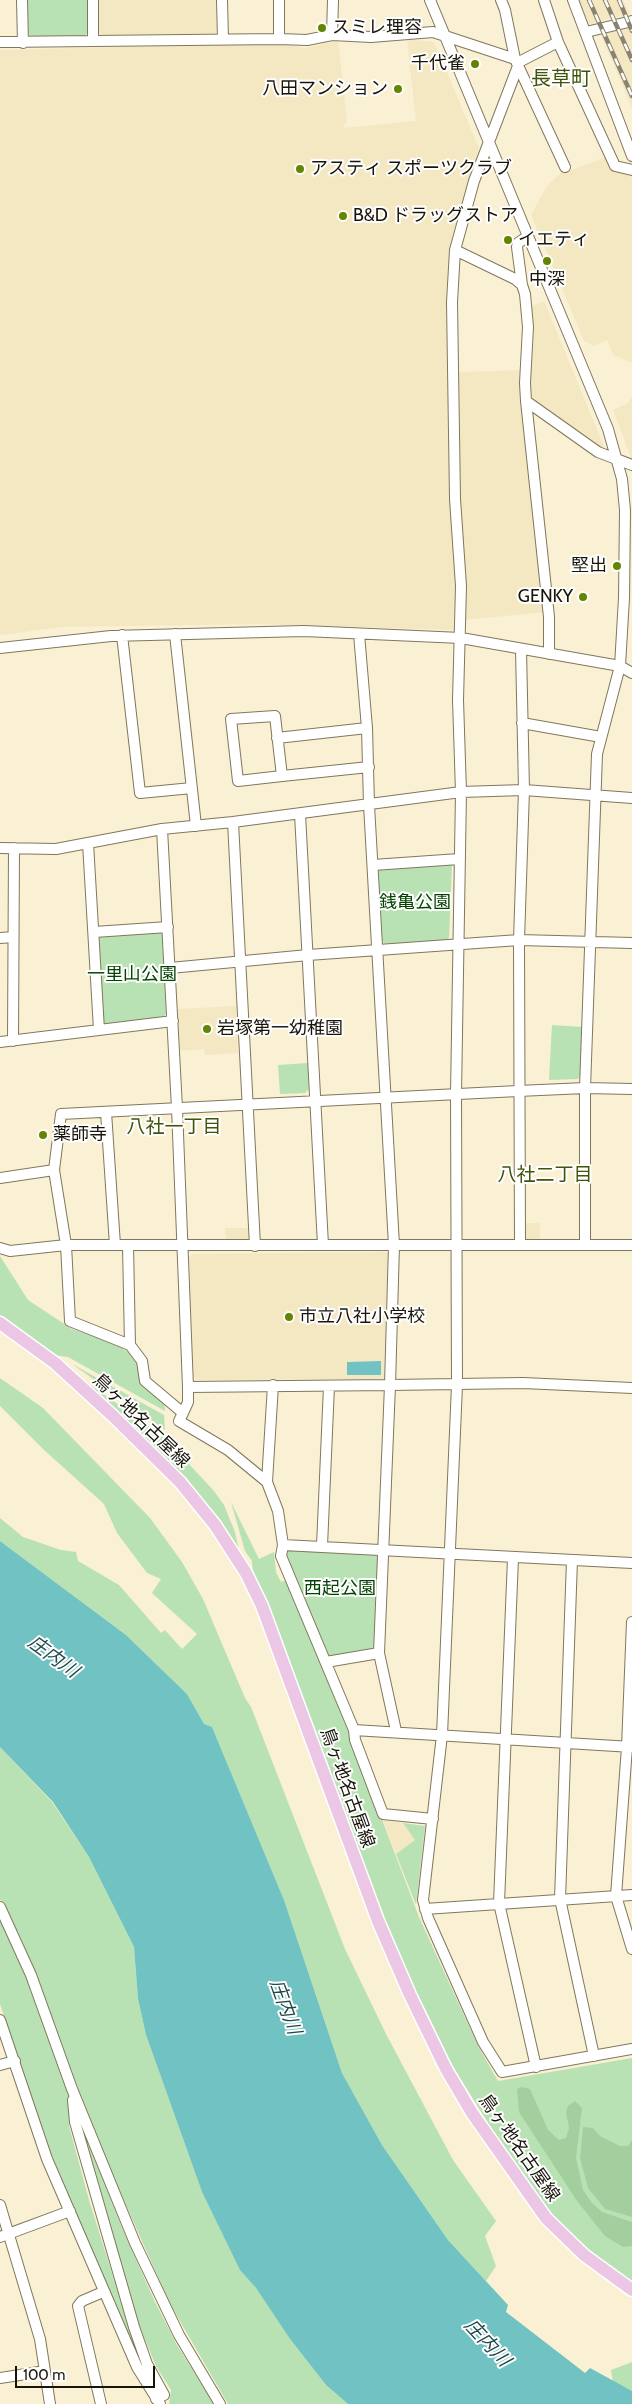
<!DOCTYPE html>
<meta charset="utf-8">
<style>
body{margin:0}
#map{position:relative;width:632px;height:2404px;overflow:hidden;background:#faf0d3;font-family:Cabin,sans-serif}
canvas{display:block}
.scale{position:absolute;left:15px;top:2366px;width:140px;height:22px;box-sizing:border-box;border:2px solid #18140a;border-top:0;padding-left:6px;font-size:15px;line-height:18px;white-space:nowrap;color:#18140a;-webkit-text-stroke:4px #fefefe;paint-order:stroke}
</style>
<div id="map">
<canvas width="632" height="2404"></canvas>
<div class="scale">100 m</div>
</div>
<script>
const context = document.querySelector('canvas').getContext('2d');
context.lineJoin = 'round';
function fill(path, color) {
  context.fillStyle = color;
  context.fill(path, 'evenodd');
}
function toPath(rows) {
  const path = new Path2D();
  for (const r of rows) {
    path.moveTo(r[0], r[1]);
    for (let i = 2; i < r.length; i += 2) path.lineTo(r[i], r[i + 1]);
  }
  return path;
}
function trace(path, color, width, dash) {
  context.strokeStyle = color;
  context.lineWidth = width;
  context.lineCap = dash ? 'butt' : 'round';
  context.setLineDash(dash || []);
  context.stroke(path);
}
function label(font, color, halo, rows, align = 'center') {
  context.font = font + ' Cabin,"Noto Sans JP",sans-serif';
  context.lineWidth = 4;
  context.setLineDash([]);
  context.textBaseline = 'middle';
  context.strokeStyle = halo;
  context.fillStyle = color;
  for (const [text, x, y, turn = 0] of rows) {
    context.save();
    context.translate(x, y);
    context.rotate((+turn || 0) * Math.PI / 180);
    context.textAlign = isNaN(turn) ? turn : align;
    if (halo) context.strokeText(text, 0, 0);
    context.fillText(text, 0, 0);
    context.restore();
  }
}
fill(toPath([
 [99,0,216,0,217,31,213,35,104,37,99,32],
 [577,0,623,0,630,14,590,24,585,21],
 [632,25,632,108,600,33],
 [407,39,434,42,479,148,452,237,448,303,450,499,456,589,453,630,258,624,63,627,0,635,0,50,278,43,305,48,338,41,347,120,343,128,416,121],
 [606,157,610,168,630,175,632,179,632,363,613,355,607,340,594,346,584,341,531,215,547,186,563,171,564,173],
 [544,301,604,446,601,450,529,399,529,307],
 [523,370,547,612,463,620,465,600,465,564,458,497,459,372],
 [632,396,632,460,613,410,628,403],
 [236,1006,238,1053,205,1055,204,1049,178,1051,177,1009],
 [524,1223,540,1223,540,1239,527,1239,524,1236],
 [225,1228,249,1228,249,1238,247,1241,226,1242],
 [386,1252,389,1254,385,1377,383,1379,197,1380,193,1376,189,1257,193,1254],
 [383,1820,403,1823,415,1840,396,1854]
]), '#f4e8c3');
fill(toPath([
 [27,0,87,0,88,32,84,37,31,38,28,32],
 [452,863,449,938,446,940,385,944,382,941,378,867],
 [158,930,162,933,166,1014,163,1018,106,1024,103,1022,98,937],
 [552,1025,582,1027,580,1076,578,1079,549,1080],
 [308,1063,309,1089,305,1093,280,1094,278,1065],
 [0,1256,28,1300,72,1329,114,1343,128,1352,164,1400,165,1411,68,1357,52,1355,0,1317],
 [72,1364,164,1415,165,1430],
 [68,1369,163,1436,214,1491,224,1505,235,1532,240,1555],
 [0,1378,43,1408,150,1518,182,1562,203,1599,245,1698,251,1707,345,1949,386,2034,453,2160,496,2221,485,2236,496,2266,486,2281,448,2240,382,2145,342,2073,284,1900,212,1727,204,1725,187,1694,126,1635,0,1541,0,1518,23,1537,61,1550,76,1552,78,1561,119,1585,161,1633,165,1630,182,1649,197,1634,152,1593,161,1579,147,1573,117,1533,104,1504,43,1449,0,1406],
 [231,1502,259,1559,274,1552,276,1572,281,1582,287,1580,351,1738,419,1917,478,2046,498,2081,632,2058,632,2283,600,2261,551,2214,506,2152,450,2062,416,1993,384,1918,253,1577,252,1561,245,1551],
 [290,1549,375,1554,379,1558,374,1650,331,1657,327,1655,286,1554,287,1550],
 [0,1747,52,1802,89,1857,134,1947,138,1999,146,2035,202,2192,240,2269,256,2288,290,2339,326,2385,348,2404,228,2404,170,2304,98,2142,22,1940,0,1899],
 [403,1823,425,1826,416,1905,396,1854,415,1840],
 [0,1916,12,1938,70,2093,69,2126,89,2200,139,2359,54,2161,0,2004],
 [80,2121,122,2228,155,2302,178,2347,214,2404,169,2404,171,2390,156,2366,139,2325],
 [632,2362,632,2391,613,2382,611,2370]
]), '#b8e2b3');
fill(toPath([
 [522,2087,530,2089,548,2130,559,2140,566,2138,569,2128,566,2112,568,2106,575,2101,582,2108,576,2158,583,2190,592,2203,602,2212,632,2222,632,2246,623,2247,605,2236,577,2201,519,2112,517,2089],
 [583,2127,593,2128,600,2136,620,2146,628,2146,632,2140,632,2217,605,2209,588,2188,580,2158]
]), '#a3cf9f');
fill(toPath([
 [381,1361,381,1375,347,1375,347,1362],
 [0,1541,126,1635,187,1694,204,1724,212,1727,284,1900,342,2073,382,2145,448,2240,508,2305,506,2312,585,2373,590,2368,632,2391,632,2404,348,2404,326,2385,290,2339,256,2288,240,2270,202,2192,146,2035,138,1999,134,1947,89,1857,53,1802,0,1747]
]), '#70c2c3');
const minor = toPath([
 [22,0,23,43],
 [93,0,93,41],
 [222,0,223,39],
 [279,0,279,39],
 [430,0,608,429,622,479,625,510,624,598,620,666,597,754,585,1088,585,1244],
 [501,0,505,10,515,59,565,167],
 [544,0,558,42,615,166,632,170],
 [573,0,632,156],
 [586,32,632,21],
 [332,35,333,0],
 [0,42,279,39,307,40,332,35,371,37,433,32,515,59],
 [517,63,558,42],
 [518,66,474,181,455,250,452,302,455,499,461,586,458,700,461,792,456,1094,457,1385,442,1735,423,1900,428,1918,483,2042,502,2072,632,2049],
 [455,250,515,279,522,285,525,294,528,327,525,383,526,401,598,452,632,465],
 [522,285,517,247,518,243,527,237],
 [526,401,549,617,549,654],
 [175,634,196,826],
 [122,635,140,793,192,788],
 [0,648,111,636,304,631,461,638,620,666,632,673],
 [522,723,601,737],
 [277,738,367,728],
 [282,776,275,716,231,719,238,781,282,776,369,767],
 [300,814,323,1245],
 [233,822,255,1246],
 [162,829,177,1108,188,1387,390,1385,394,1245,369,805,367,728,359,634],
 [88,843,99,1030],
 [0,848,56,849,162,829,233,822,461,792,524,790,632,798],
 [373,865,459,859],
 [94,932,168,927],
 [0,938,13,937],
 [170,968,308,955,519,940,632,943],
 [13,1041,14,848],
 [0,1042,173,1021],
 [106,1112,115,1245],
 [0,1178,54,1170],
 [520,1244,519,940,524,790,521,649],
 [128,1245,130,1345],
 [0,1248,10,1251,66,1245,632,1245],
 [273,1385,267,1482,278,1511,283,1545,281,1556,354,1730,632,1747],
 [183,1413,188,1402,188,1387],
 [267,1482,228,1450,179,1421,183,1413,145,1381,142,1361,130,1345,70,1321,66,1245,54,1170,61,1114,518,1091,585,1088,632,1089],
 [283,1545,632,1563],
 [322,1546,329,1386],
 [513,1558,499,1903,536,2067],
 [572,1560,560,1899,594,2056],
 [632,1622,627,1747,616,1896,632,1949],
 [326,1662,379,1653],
 [354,1730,355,1740,383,1814,433,1819],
 [396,1731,379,1653,390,1385,523,1383,632,1388],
 [0,1907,31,1975,72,2089,135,2243,179,2335,220,2404],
 [425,1909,632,1895],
 [0,2020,47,2159,137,2367,160,2404],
 [0,2065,15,2061],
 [73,2100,75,2122,134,2327,147,2364,164,2395,156,2399],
 [0,2205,40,2339,50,2404],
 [0,2237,70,2211],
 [0,2378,45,2371],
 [101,2404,78,2306,82,2301,103,2292]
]);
const major = toPath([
 [0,1323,55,1363,113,1416,180,1482,215,1525,246,1573,262,1606,378,1921,410,1995,446,2069,472,2113,546,2218,584,2255,632,2290]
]);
trace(minor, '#80775d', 12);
trace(major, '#fff', 15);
trace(minor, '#fff', 10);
trace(major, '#ebc7e5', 12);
const rail = toPath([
 [589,0,632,96],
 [605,0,632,60],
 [619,0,632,31]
]);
trace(rail, '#8a836f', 4.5);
trace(rail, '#fefefe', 2.5, [8]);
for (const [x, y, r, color] of [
 [322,28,5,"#648500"],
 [475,64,5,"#648500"],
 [398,89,5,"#648500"],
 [300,169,5,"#648500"],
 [343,216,5,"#648500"],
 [508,240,5,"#648500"],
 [547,261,5,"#648500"],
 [617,566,5,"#648500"],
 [583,597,5,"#648500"],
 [207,1029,5,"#648500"],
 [43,1135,5,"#648500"],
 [289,1317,5,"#648500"]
]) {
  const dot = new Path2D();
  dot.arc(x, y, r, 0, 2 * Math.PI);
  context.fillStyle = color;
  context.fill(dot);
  trace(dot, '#fefefe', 2);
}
label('18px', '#18140a', '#fefefe', [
 ["スミレ理容",332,28],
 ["千代雀",465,64,"right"],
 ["八田マンション",388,89,"right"],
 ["アスティ スポーツクラブ",310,169],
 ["B&D ドラッグストア",353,216],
 ["イエティ",518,240],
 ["中深",547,280,"center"],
 ["堅出",607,566,"right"],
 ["GENKY",573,597,"right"],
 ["岩塚第一幼稚園",217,1029],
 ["薬師寺",53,1135],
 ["市立八社小学校",299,1317]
], 'left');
label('18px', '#044403', '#fefefe', [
 ["銭亀公園",415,903],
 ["一里山公園",132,975],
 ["西起公園",340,1589]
]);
label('18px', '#18140a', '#fefefe', [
 ["鳥ヶ地名古屋線",141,1421,44],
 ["鳥ヶ地名古屋線",347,1788,70],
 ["鳥ヶ地名古屋線",519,2148,55]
]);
label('19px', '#405509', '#fefefe', [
 ["八社一丁目",174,1127],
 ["八社二丁目",545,1175]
]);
label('italic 19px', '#234a4a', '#fefefe', [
 ["庄内川",53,1657,36],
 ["庄内川",285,2007,70],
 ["庄内川",487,2343,47]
]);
label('20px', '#405509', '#fefefe', [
 ["長草町",561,79]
]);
</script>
